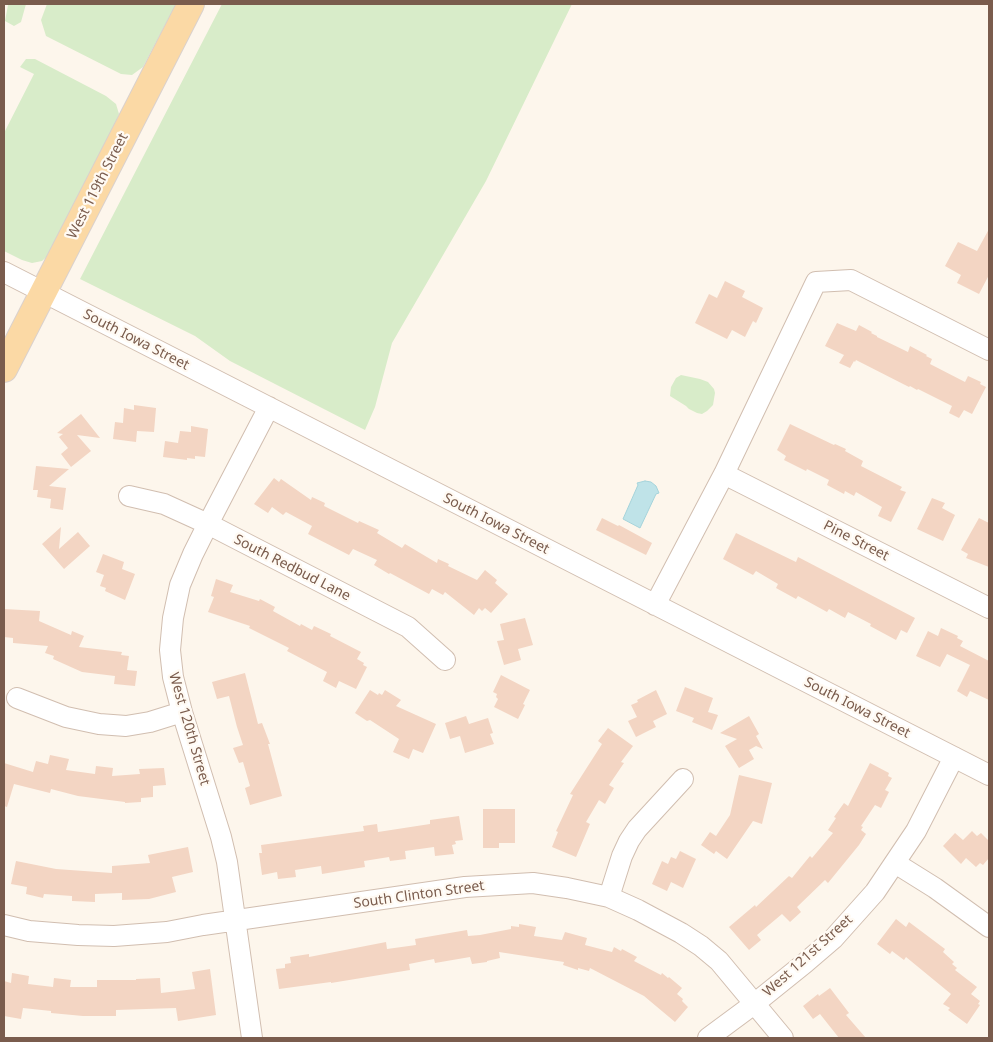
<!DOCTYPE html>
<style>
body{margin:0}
#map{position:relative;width:993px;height:1042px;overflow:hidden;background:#fdf6ec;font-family:"Noto Sans",sans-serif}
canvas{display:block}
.frame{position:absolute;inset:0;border:5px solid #7a5c4d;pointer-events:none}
</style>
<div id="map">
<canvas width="993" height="1042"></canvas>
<div class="frame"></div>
</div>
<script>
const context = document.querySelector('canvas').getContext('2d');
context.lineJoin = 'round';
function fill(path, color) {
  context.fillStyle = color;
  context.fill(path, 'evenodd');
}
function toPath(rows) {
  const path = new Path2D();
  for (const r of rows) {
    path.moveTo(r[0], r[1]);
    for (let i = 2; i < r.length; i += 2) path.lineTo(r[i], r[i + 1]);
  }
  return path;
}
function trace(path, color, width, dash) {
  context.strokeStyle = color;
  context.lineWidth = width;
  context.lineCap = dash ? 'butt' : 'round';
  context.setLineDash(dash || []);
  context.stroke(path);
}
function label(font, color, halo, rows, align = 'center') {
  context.font = font + ' "Noto Sans",sans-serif';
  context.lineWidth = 4.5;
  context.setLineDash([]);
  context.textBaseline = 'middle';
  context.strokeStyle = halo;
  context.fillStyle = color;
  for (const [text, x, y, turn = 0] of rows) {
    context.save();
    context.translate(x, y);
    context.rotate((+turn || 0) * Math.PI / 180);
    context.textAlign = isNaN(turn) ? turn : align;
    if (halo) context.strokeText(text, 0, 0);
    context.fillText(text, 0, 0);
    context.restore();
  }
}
fill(toPath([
 [7,4,26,4,21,22,14,26,5,21,8,5],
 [47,4,176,4,143,67,132,75,121,74,46,36,41,20],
 [222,4,572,4,486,181,392,343,375,407,365,430,230,361,195,336,80,279],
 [26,59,35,59,106,96,116,104,119,114,115,125,50,254,42,261,32,263,22,260,4,251,4,133,34,74,20,67],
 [681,375,700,379,708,382,714,389,715,393,713,405,707,411,702,414,697,413,689,409,686,406,670,396,671,387,676,378]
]), '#d8ecc9');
const water = toPath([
 [645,481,651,482,656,486,659,493,656,494,640,528,623,519,638,485,637,483,645,481]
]);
fill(water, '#bfe3e8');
trace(water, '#a5d3da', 1);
fill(toPath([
 [989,229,989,275,979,294,957,283,961,275,945,266,958,242,977,251],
 [725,281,745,291,742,297,763,308,756,323,753,321,745,337,732,330,727,339,695,323,709,294,717,298],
 [837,323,856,331,859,325,872,332,871,333,877,336,877,337,908,352,910,346,927,355,926,356,932,359,930,364,965,382,968,376,981,382,980,384,986,387,972,414,964,410,959,418,949,413,952,406,918,389,917,390,910,386,909,387,856,360,855,362,854,361,850,368,839,363,844,355,825,346],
 [134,405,156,408,154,432,137,431,136,442,113,439,115,422,123,423,124,408,134,410],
 [81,414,100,438,77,435,91,451,71,467,61,454,68,448,59,437,63,434,57,433],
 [790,424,834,445,835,444,846,449,845,451,863,461,861,466,902,487,900,490,906,492,891,522,878,516,882,507,856,492,854,496,845,491,844,494,827,485,829,480,807,469,806,471,784,460,786,456,777,450],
 [191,426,208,429,205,457,195,456,195,459,187,458,187,460,163,457,165,441,178,443,180,431,191,432],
 [36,466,69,469,49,486,66,488,63,510,50,508,51,499,37,497,38,490,33,490],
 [274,478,279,482,281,479,311,500,312,497,325,503,324,506,358,523,359,521,379,530,377,533,402,548,405,544,437,563,438,559,449,564,448,566,477,580,485,570,497,580,495,583,508,594,491,613,485,608,482,611,479,608,474,615,445,592,443,595,432,589,429,594,390,573,389,574,374,565,377,560,353,549,349,555,308,534,312,526,286,512,283,515,272,507,268,513,254,504],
 [932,498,945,503,942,508,955,515,943,541,917,529],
 [602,518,618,526,619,525,652,543,646,555,596,530],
 [979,518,989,523,989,567,966,558,968,554,961,550],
 [61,527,59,549,78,532,90,546,64,569,42,544],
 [736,533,796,562,798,557,915,618,907,633,901,630,896,640,870,626,871,624,848,612,845,618,829,609,827,612,798,596,796,599,776,588,778,584,756,571,753,575,723,559],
 [103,554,124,562,122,569,135,574,125,600,105,591,106,588,100,586,104,575,96,572],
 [216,579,233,585,230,592,259,601,260,599,275,607,273,611,300,626,301,624,312,630,314,626,331,634,330,636,361,652,357,659,364,663,363,665,367,667,356,689,339,681,336,688,323,681,327,672,287,651,289,648,249,628,250,626,208,612,214,597,211,596],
 [4,609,40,611,39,621,71,635,72,631,84,636,79,647,122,652,121,655,129,656,127,670,137,671,135,686,114,684,115,676,82,672,53,659,54,656,45,653,48,646,13,643,13,638,4,637],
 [525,618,533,645,518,649,521,660,504,665,497,641,504,640,500,624],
 [941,628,958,636,957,638,963,641,960,646,989,661,989,700,970,691,967,697,957,691,970,665,947,654,940,667,916,656,928,631,938,636],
 [245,673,258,724,262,723,270,744,268,744,282,796,250,805,245,788,250,786,243,762,239,763,233,748,243,745,237,727,229,696,217,699,212,682],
 [501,675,530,690,523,704,525,705,518,719,494,707,498,699,496,697,497,694,493,692],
 [685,687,713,698,708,712,718,715,712,730,692,722,694,718,676,711],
 [370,690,378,695,379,693,382,695,385,690,401,700,396,706,436,724,423,753,413,749,409,759,393,752,399,739,370,720,367,721,355,713],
 [656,690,667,714,653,721,656,727,636,737,628,721,637,717,631,705,638,702,637,700],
 [466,716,469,724,488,718,493,733,490,734,494,744,465,753,460,736,450,739,445,723],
 [749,716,759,734,756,736,763,749,756,746,749,750,754,759,739,768,725,746,737,739,720,733],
 [608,728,633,746,621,762,624,763,609,785,614,788,605,804,599,800,586,822,590,824,576,857,552,847,558,832,556,831,573,795,570,794,602,744,598,741],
 [50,755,69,759,66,770,95,774,96,766,113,768,112,776,140,774,139,769,164,768,166,785,153,786,153,797,141,798,141,802,125,803,125,802,78,796,51,789,50,793,14,784,7,807,4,806,4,763,33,772,36,761,48,764],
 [870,763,889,773,888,776,892,778,885,790,889,792,881,808,875,805,861,826,863,827,861,830,866,834,859,845,828,883,825,880,797,907,801,912,790,922,782,914,757,935,761,940,749,950,729,927,755,905,756,907,789,876,792,878,810,856,812,858,833,833,828,830,836,818,834,817,844,803,848,806],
 [739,775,772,783,762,824,753,821,727,859,716,851,714,854,701,845,710,832,716,836,730,815],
 [483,809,515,809,515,843,499,843,499,848,483,848],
 [459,816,463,840,455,841,456,844,452,845,454,854,435,856,434,847,405,851,406,859,390,861,389,857,364,861,365,867,340,871,322,874,321,866,295,870,296,877,278,879,277,872,262,875,259,853,262,853,261,845,364,831,363,826,377,824,378,832,430,824,430,820],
 [972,831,977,836,981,833,989,841,989,858,983,865,980,863,976,867,966,858,961,864,943,846,955,833,963,840],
 [188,847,193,872,172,877,176,892,149,899,122,900,122,893,95,894,95,902,72,901,72,896,44,894,43,898,26,894,27,887,11,884,16,861,56,869,112,873,112,866,150,863,148,855],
 [680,851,696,859,683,888,671,882,667,891,652,884,662,861,668,864,671,857,676,859],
 [896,919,906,927,909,922,945,949,943,952,954,962,952,964,957,968,955,970,977,987,971,994,980,1001,978,1004,980,1005,967,1024,948,1010,950,1008,943,1004,951,994,906,957,904,960,892,951,890,954,877,944],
 [519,924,536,927,534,936,562,940,565,932,587,938,585,945,612,952,614,947,621,951,622,949,637,957,634,961,661,975,662,973,668,978,669,977,682,988,677,994,683,999,682,1001,688,1007,675,1022,644,996,590,968,589,971,578,968,578,970,563,965,564,962,499,952,500,958,487,961,487,962,472,964,470,957,435,963,434,959,409,964,410,970,331,983,331,982,279,989,276,969,285,968,285,964,291,963,290,957,309,954,309,957,386,942,387,949,416,945,415,939,467,930,468,936,480,935,511,929,511,926,519,927],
 [210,969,216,1015,178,1021,176,1008,116,1010,116,1016,83,1016,51,1013,51,1011,23,1008,21,1019,4,1016,4,981,11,983,12,973,29,976,28,984,53,987,54,978,71,980,70,987,97,987,97,980,136,980,136,979,160,978,161,993,195,989,192,972],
 [830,988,849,1013,846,1015,866,1038,839,1038,820,1014,813,1019,803,1006,818,994,819,996]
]), '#f3d5c3');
const minor = toPath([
 [4,272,989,775],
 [724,474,989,608],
 [129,496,164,504,208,524,408,627,445,660],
 [655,605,724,474,816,282,851,280,989,350],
 [17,698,66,717,99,724,126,726,150,722,182,712],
 [895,863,935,888,989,927],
 [609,897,622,856,629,841,637,829,683,779],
 [4,925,29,931,78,935,114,936,167,932,203,925,465,887,533,883,567,888,609,897,638,910,681,933,701,946,719,961,783,1038],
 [252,1038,227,862,221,837,182,712,173,677,170,650,173,618,180,585,193,554,208,524,269,407],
 [708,1038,754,1004,805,963,833,939,875,892,916,831,954,757]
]);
const major = toPath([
 [4,369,191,4]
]);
trace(minor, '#d1beb0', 22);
trace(major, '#dad1cd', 28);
trace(minor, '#fff', 20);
trace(major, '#fbd9a5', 26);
label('14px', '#7a5c4d', '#fffaf3', [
 ["West 119th Street",98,186,-63],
 ["South Iowa Street",136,340,27],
 ["South Iowa Street",496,524,27],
 ["Pine Street",856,541,27],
 ["South Redbud Lane",292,568,27],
 ["South Iowa Street",857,708,27],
 ["West 120th Street",189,729,74],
 ["South Clinton Street",419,895,-8],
 ["West 121st Street",808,956,-42]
]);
</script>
